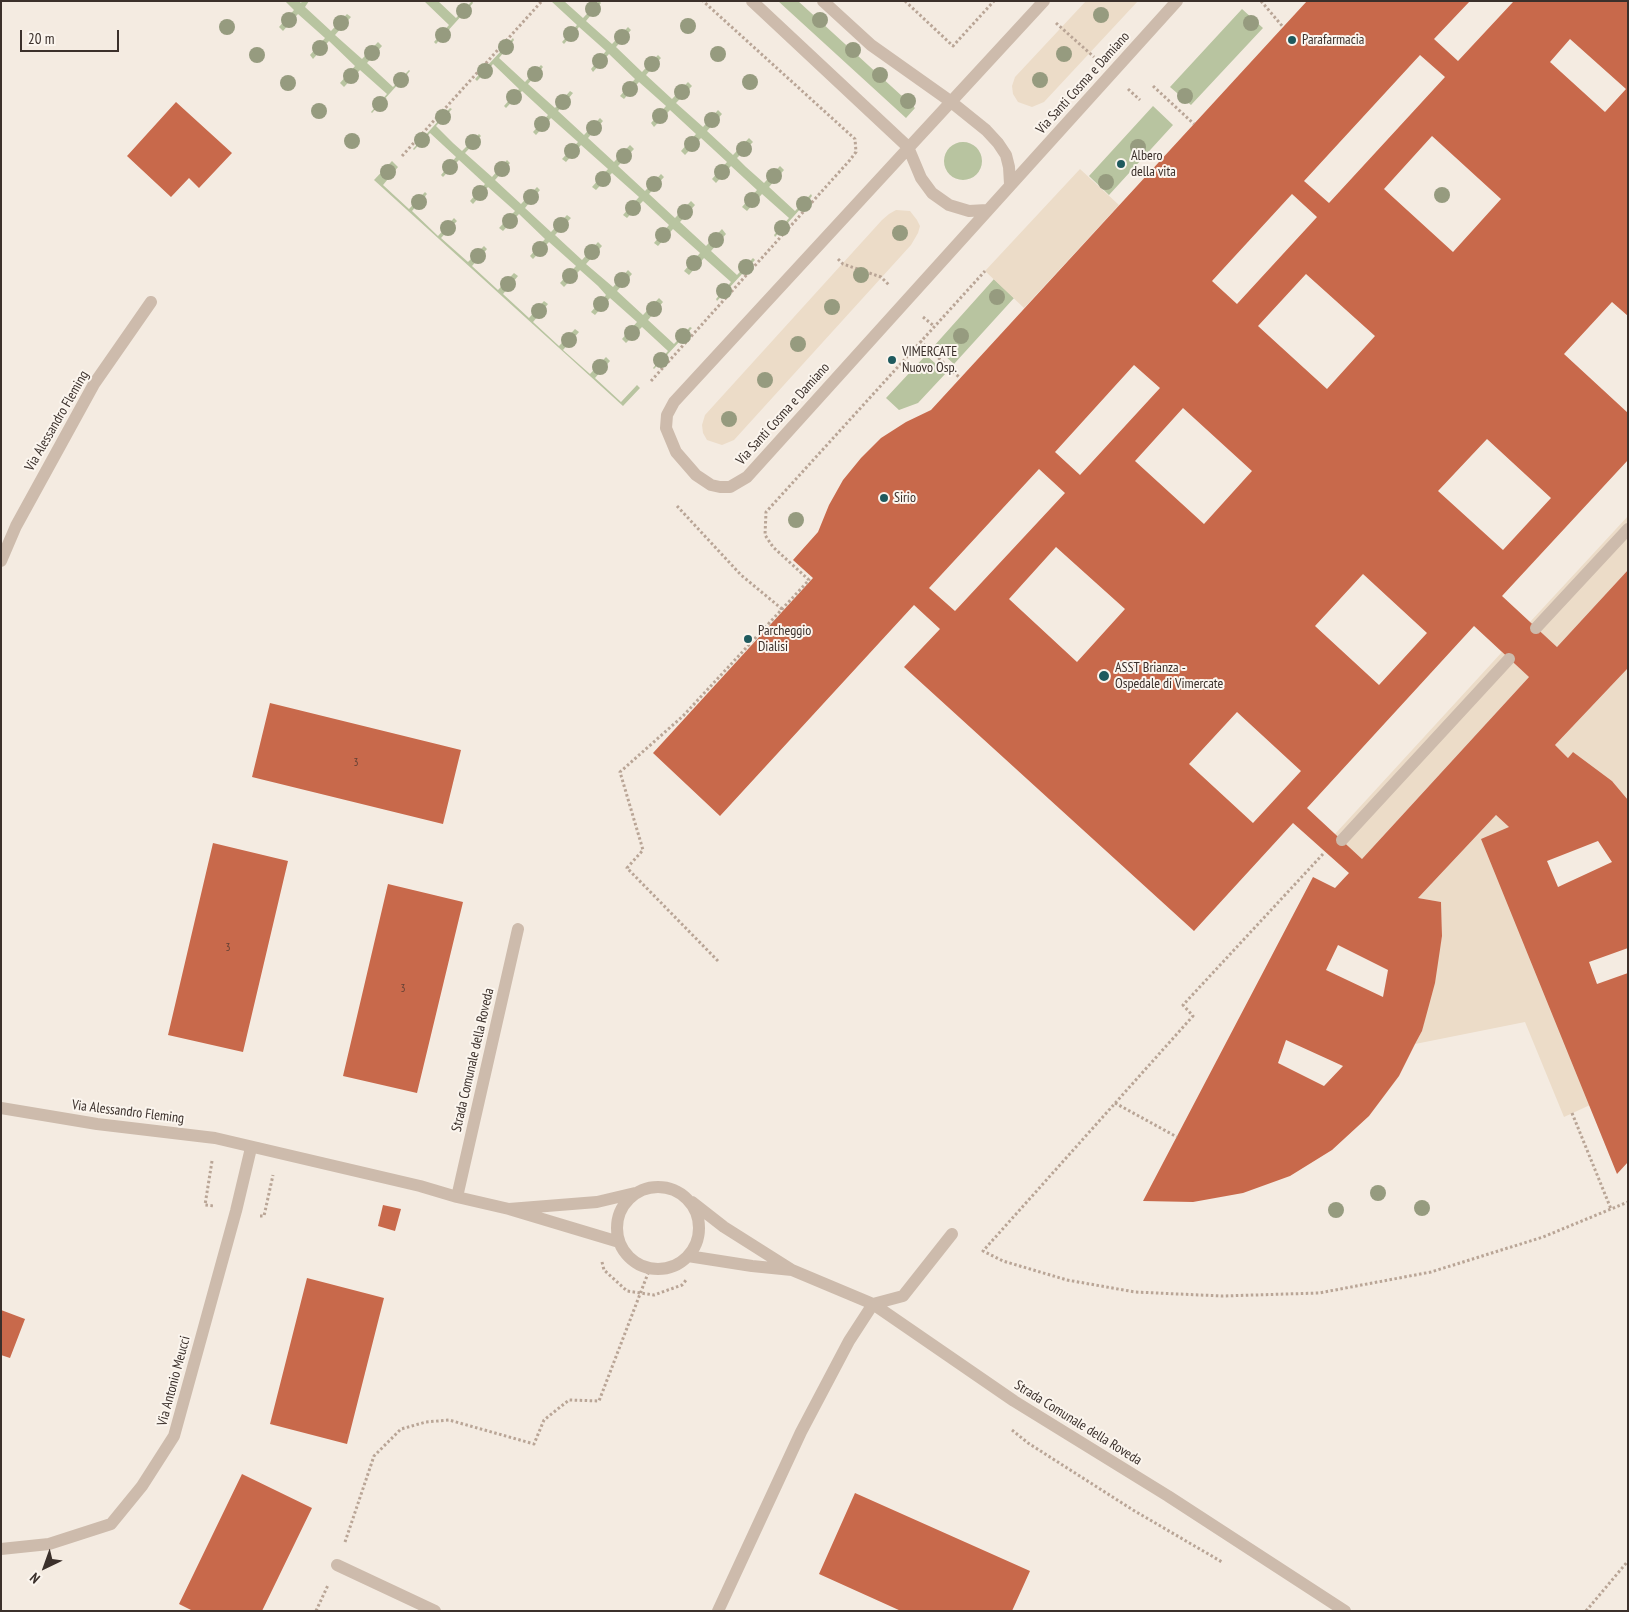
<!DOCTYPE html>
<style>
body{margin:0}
#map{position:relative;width:1629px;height:1612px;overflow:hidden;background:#f4ebe1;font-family:"PT Sans Narrow",sans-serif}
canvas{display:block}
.frame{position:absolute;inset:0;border:2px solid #3b302b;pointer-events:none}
.north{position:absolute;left:20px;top:1542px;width:50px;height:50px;-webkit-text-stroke:4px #fbf5ee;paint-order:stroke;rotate:222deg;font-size:14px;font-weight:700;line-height:20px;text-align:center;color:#3b302b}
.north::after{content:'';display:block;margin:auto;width:18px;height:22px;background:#3b302b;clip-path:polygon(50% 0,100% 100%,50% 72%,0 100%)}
.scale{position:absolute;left:20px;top:30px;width:99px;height:22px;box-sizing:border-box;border:2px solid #3b302b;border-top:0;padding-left:6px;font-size:15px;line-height:18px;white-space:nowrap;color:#3b302b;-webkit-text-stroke:4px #fbf5ee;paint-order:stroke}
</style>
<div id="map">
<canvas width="1629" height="1612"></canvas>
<div class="frame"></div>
<div class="north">N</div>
<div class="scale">20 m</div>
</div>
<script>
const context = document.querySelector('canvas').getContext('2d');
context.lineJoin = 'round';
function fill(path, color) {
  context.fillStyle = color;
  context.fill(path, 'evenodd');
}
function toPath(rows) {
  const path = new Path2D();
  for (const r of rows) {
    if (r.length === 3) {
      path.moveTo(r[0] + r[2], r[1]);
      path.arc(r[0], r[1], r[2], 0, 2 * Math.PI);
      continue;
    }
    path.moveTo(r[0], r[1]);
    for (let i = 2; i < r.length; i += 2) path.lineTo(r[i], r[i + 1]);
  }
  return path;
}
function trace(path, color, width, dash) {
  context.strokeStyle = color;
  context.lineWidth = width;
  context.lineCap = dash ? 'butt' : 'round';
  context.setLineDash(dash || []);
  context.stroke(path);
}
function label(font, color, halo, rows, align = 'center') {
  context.font = font + ' "PT Sans Narrow",sans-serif';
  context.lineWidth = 4;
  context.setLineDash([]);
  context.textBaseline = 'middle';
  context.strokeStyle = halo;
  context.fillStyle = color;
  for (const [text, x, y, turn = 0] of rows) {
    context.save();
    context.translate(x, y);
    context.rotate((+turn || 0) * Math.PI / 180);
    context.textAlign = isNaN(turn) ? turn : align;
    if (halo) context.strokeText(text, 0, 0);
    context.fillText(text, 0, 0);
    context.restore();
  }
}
fill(toPath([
 [285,1,299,1,301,3,302,1,309,1,305,7,331,31,347,14,351,17,335,35,362,59,378,42,382,46,367,63,393,87,409,70,410,71,372,113,371,112,387,94,360,70,344,87,340,83,355,66,329,41,313,59,310,55,325,38,298,14,283,31,279,27,294,10],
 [424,1,438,1,456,18,472,1,473,3,436,44,434,42,449,25],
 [551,1,564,1,583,18,599,1,601,3,586,21,612,44,628,27,631,30,616,47,642,72,658,55,661,58,646,75,672,99,688,82,692,86,676,103,703,127,718,110,722,114,707,131,733,155,749,138,753,142,737,158,746,167,764,183,780,166,784,170,769,187,795,211,811,194,812,196,775,237,774,235,789,218,762,194,747,211,742,207,757,190,731,166,716,183,712,179,727,162,701,138,685,155,681,151,696,134,670,110,654,127,651,123,666,106,639,82,624,99,620,96,635,79,609,54,593,72,591,69,606,51,579,27,564,44,562,42,577,25],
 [778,1,798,1,915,108,906,118],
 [1242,9,1263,28,1191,105,1170,87],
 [513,38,514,40,499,58,525,82,541,65,543,67,528,84,555,108,570,91,573,93,558,111,584,135,600,118,603,121,588,138,614,162,630,145,634,149,618,166,645,191,661,174,664,177,649,194,675,218,691,201,695,205,680,222,706,246,722,229,726,234,711,251,737,275,753,258,755,260,717,301,716,299,731,282,704,258,689,275,684,271,700,253,673,229,658,246,654,243,669,225,643,201,627,218,623,215,639,197,612,173,596,190,592,187,608,169,581,145,566,162,562,159,578,142,551,118,536,135,533,132,548,115,522,91,506,108,504,106,519,89,493,64,477,81,475,79],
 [1153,106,1173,125,1109,195,1089,176],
 [450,108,452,109,436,126,453,143,462,151,479,134,481,136,465,153,492,177,507,160,510,163,495,180,521,204,537,187,540,190,525,208,551,232,567,215,571,218,555,235,582,260,598,242,602,246,586,264,613,287,628,270,632,274,617,291,643,315,659,298,663,302,648,320,674,344,690,327,692,328,654,369,653,368,668,351,642,327,626,343,622,339,637,322,610,298,595,315,591,312,606,295,598,286,580,270,564,287,560,283,576,266,549,242,533,259,530,256,545,239,519,214,503,231,499,228,515,211,488,187,473,204,470,201,485,184,459,160,443,177,441,175,456,157,430,133,414,150,413,149],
 [963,161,19],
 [392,161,398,167,383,185,409,209,425,192,427,194,412,211,438,236,454,218,457,221,441,238,468,262,484,246,487,249,472,266,498,290,514,273,518,276,503,294,529,318,544,301,548,304,533,322,559,346,575,329,579,332,563,350,590,374,606,357,610,361,595,378,621,402,637,385,640,388,623,406,374,180],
 [994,279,1014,298,954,364,934,346],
 [926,355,946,373,918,403,899,410,886,398]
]), '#b8c4a0');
fill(toPath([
 [1086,1,1138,1,1044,102,1032,107,1018,102,1013,94,1012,86,1015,77],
 [1080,169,1119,205,1024,308,985,271],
 [896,210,910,211,917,220,920,226,918,233,911,245,734,440,722,445,707,440,703,433,702,425,705,415,882,220,889,214],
 [1628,516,1628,570,1557,647,1530,622],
 [1502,652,1529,677,1362,859,1335,834],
 [1628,668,1628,800,1612,781,1573,752,1568,758,1555,745],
 [1496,815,1509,827,1590,1105,1564,1117,1525,1022,1415,1044,1422,1031,1442,936,1441,902,1418,898]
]), '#ecdcc8');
fill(toPath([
 [1307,1,1470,1,1434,39,1458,61,1513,2,1512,1,1628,1,1628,316,1612,302,1564,354,1628,413,1628,460,1502,596,1557,647,1628,570,1628,668,1555,745,1568,758,1573,752,1612,781,1628,800,1628,948,1589,962,1597,984,1628,973,1628,1162,1617,1174,1481,839,1509,827,1496,815,1418,898,1441,902,1442,936,1435,983,1422,1031,1415,1044,1399,1076,1369,1116,1332,1150,1290,1176,1243,1193,1193,1202,1143,1201,1313,877,1335,888,1349,873,1293,823,1194,931,904,667,940,629,914,605,720,816,653,753,813,578,793,560,818,532,829,505,843,480,861,458,881,438,906,422,931,410],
 [1570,39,1626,89,1605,112,1550,62],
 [1420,55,1445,77,1329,203,1304,181],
 [1432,136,1501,199,1453,252,1384,189],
 [1292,194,1317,217,1237,304,1212,281],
 [1306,274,1375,336,1327,389,1258,326],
 [1134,365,1160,388,1080,475,1055,452],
 [1183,408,1252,471,1204,524,1135,461],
 [1487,439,1551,498,1503,550,1438,491],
 [1039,469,1065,493,955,611,929,588],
 [1056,547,1125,609,1077,662,1009,599],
 [1363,574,1427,633,1379,685,1315,626],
 [1474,626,1529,677,1362,859,1307,808],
 [1237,712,1301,771,1253,823,1189,764],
 [1598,841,1612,862,1558,887,1547,861],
 [1338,945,1388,970,1383,997,1326,970],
 [1286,1040,1343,1066,1324,1086,1278,1063],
 [176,102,232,153,199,188,189,178,171,197,127,156],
 [270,703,461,750,443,824,252,777],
 [213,843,288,861,243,1052,168,1035],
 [388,884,463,902,417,1093,343,1076],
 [383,1205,401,1209,395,1231,378,1226],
 [307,1278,384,1298,347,1444,270,1424],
 [1,1310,25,1319,10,1358,1,1355],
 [242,1474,312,1508,262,1611,193,1611,179,1604],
 [855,1493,1030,1571,1012,1611,901,1611,819,1574]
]), '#c8694b');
trace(toPath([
 [905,1,953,46,994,1],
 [1261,1,1283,27],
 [1056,23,1094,57],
 [1153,86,1194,124],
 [1128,89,1140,100],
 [402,156,542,1],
 [838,259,843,264,881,277,889,285],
 [923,317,934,326],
 [920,341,960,378],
 [651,381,850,160,856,152,855,139,703,1],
 [677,506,741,575,782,609],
 [1323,854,1183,1005,1193,1016,983,1251,1003,1261,1067,1280,1135,1292,1222,1296,1319,1293,1431,1272,1543,1237,1628,1202],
 [718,961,627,868,643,850,620,772,683,716,809,580,773,547,765,535,766,512,985,271],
 [1115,1103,1177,1137],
 [1572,1113,1611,1209],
 [212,1161,205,1205,214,1206],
 [260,1216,264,1216,273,1175],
 [602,1262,604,1270,627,1291,654,1295,682,1285,687,1279],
 [1012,1430,1028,1443,1133,1510,1222,1562],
 [345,1542,374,1456,401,1429,426,1422,449,1420,534,1444,544,1420,569,1400,599,1401,650,1268],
 [316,1611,328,1585],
 [1586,1611,1628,1561]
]), '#b9a596', 3, [2.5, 2.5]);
trace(toPath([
 [752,1,908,147,921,178,932,193,949,205,969,211,987,210],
 [823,1,871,45,950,101,986,130,998,143,1006,155,1009,167,1010,184],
 [1044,1,674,402,667,415,666,428,676,452,696,475,711,485,720,487,730,487,747,477,1177,1],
 [1,561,16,526,94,384,151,302],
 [1536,628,1628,529],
 [1342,840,1509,659],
 [1,1108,97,1124,215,1138,420,1186,457,1197,509,1209],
 [658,1228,41],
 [457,1197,518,929],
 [619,1242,509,1209,597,1202,635,1193],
 [688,1256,752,1266,792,1270,724,1227,692,1202],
 [792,1270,873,1304,1014,1401,1168,1496,1345,1611],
 [1,1549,49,1544,111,1524,142,1486,174,1436,236,1211,251,1148],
 [337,1565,435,1611],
 [718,1611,801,1432,849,1341,873,1304,903,1296,952,1234]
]), '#cdbbac', 12);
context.fillStyle = '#969b7f';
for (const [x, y] of [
 [593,9],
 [464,11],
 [1101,15],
 [289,20],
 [820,20],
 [341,23],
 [1251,23],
 [688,26],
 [227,27],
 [571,34],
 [443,35],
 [622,37],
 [506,47],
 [320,48],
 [853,50],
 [372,53],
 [718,54],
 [1064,54],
 [257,55],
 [600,61],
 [652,64],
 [485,71],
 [535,74],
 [880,75],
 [351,76],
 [401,80],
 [1040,80],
 [750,82],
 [288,83],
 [630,89],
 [682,92],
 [1185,96],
 [514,97],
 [908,101],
 [563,102],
 [380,104],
 [319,111],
 [660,116],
 [443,117],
 [712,120],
 [542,124],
 [594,128],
 [422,140],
 [352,141],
 [473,142],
 [692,144],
 [1138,147],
 [744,149],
 [572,151],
 [624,156],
 [450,167],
 [502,169],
 [388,172],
 [722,172],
 [774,176],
 [603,179],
 [1106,182],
 [654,184],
 [480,193],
 [1442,195],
 [531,197],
 [752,200],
 [419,202],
 [804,204],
 [633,208],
 [685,212],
 [510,221],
 [561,225],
 [448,228],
 [782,228],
 [900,233],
 [663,235],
 [716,240],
 [540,249],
 [592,252],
 [478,256],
 [694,263],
 [746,267],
 [861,275],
 [570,276],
 [622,280],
 [508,284],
 [724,291],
 [997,297],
 [601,304],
 [832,307],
 [654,309],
 [539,311],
 [632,333],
 [683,336],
 [961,336],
 [569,340],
 [798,344],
 [661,360],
 [600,367],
 [765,380],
 [729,419],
 [796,520],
 [1378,1193],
 [1422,1208],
 [1336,1210]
]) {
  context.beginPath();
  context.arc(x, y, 8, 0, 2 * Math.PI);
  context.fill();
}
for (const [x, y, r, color] of [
 [1292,40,5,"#1f5a5e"],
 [1121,164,5,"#1f5a5e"],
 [892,360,5,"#1f5a5e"],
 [884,498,5,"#1f5a5e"],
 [748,639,5,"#1f5a5e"],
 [1104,676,6,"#1f5a5e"]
]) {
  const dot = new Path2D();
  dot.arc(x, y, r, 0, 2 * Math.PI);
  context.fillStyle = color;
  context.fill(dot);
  trace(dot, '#fbf5ee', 2);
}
label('11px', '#5e3e33', null, [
 ["3",356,763],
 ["3",228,948],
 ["3",403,989]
]);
label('14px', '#3b302b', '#fbf5ee', [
 ["Parafarmacia",1302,40],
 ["Albero",1131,156],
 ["della vita",1131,172],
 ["VIMERCATE",902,352],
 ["Nuovo Osp.",902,368],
 ["Sirio",894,498],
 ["Parcheggio",758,631],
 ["Dialisi",758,647],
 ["ASST Brianza -",1115,668],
 ["Ospedale di Vimercate",1115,684]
], 'left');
label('14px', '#3b302b', '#fbf5ee', [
 ["Via Santi Cosma e Damiano",1083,83,-48],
 ["Via Santi Cosma e Damiano",783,414,-48],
 ["Via Alessandro Fleming",57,421,-60],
 ["Strada Comunale della Roveda",473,1060,-77],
 ["Via Alessandro Fleming",128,1112,7],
 ["Via Antonio Meucci",174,1381,-75],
 ["Strada Comunale della Roveda",1078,1423,32]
]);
</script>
